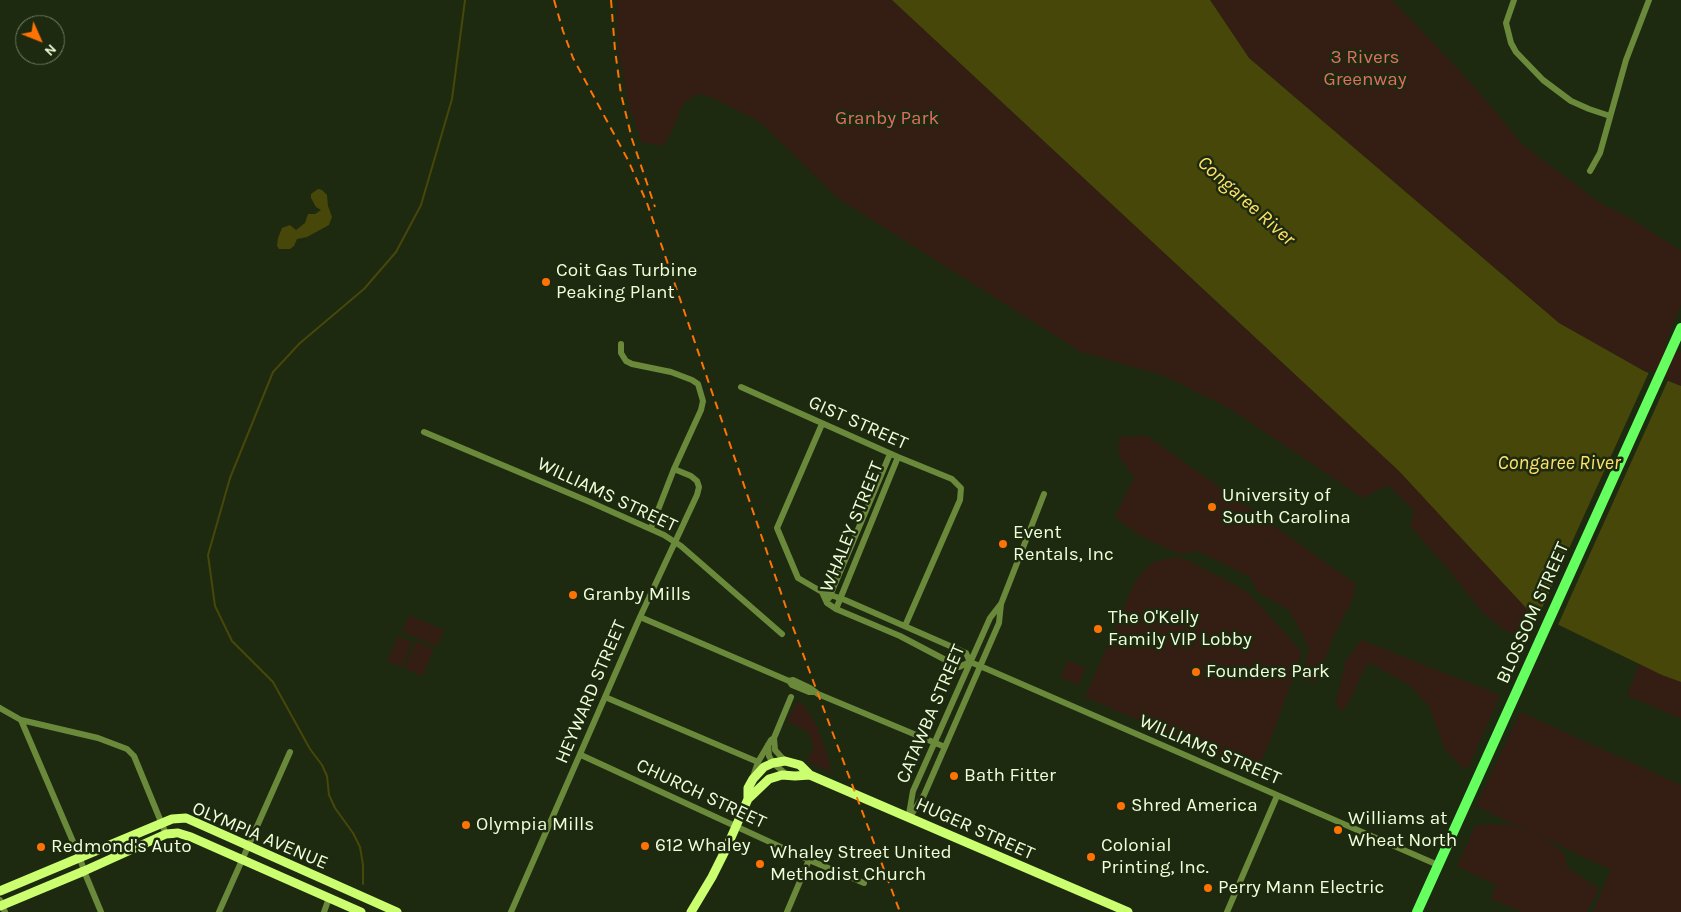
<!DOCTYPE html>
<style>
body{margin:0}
#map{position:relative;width:1681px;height:912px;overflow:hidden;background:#1d2a10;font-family:Karla,sans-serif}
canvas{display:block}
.north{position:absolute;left:15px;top:15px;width:50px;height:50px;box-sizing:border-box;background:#1d2a10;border:1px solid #717f60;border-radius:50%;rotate:134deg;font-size:14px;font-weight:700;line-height:20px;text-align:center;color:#eeffd9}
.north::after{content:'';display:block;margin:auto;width:18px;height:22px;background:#ff7305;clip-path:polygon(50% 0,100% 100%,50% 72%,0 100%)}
</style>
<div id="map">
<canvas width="1681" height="912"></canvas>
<div class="north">N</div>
</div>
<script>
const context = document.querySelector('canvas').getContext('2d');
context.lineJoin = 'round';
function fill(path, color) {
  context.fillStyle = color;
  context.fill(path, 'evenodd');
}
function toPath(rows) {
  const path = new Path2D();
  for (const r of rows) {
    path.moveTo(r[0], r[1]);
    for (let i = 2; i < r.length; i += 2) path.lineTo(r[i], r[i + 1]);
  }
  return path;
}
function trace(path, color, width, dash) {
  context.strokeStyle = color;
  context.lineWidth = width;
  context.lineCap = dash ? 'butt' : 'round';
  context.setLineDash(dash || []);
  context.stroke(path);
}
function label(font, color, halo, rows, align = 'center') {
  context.font = font + ' Karla,sans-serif';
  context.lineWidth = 5;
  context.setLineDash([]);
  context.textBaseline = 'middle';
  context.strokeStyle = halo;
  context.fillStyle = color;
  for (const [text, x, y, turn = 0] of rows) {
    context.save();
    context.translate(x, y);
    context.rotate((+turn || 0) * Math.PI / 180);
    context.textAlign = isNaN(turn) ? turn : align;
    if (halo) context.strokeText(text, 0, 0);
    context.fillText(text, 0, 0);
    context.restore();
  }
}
fill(toPath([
 [616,0,892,0,1399,471,1528,610,1537,614,1525,639,1503,629,1483,613,1448,569,1410,526,1414,511,1388,485,1363,498,1227,407,1162,375,1081,352,839,199,760,122,709,96,697,94,684,103,668,139,662,146,641,142,632,113,630,113,618,47],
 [1210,0,1392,0,1473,85,1523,145,1592,197,1604,205,1627,216,1681,251,1681,305,1664,346,1681,352,1681,386,1644,371,1559,323,1249,58],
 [1147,436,1356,584,1352,600,1334,635,1316,683,1300,678,1309,650,1301,632,1288,609,1257,592,1250,577,1198,551,1179,554,1142,537,1115,517,1134,477,1119,457,1119,437],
 [1176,557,1183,558,1248,592,1302,652,1275,728,1257,771,1085,697,1132,589,1137,579,1144,570,1154,562],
 [409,615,444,630,437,646,402,632],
 [398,636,412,642,402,667,387,661],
 [1361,640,1500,695,1468,769,1461,766,1445,749,1429,706,1409,685,1368,662,1347,706,1340,711,1336,704,1345,662],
 [416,641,434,649,422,676,404,668],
 [1068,660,1086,668,1078,685,1060,677],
 [1639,664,1681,682,1681,719,1627,695],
 [797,701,806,708,816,724,829,760,831,772,807,761,814,748,808,732,787,721],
 [1520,712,1681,785,1681,912,1593,912,1611,870,1538,835,1564,852,1567,867,1599,889,1587,912,1522,912,1491,899,1496,885,1457,866,1475,826,1491,824,1511,825,1531,833,1476,806]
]), '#341d13');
fill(toPath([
 [892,0,1210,0,1249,58,1559,323,1644,371,1681,386,1681,682,1662,675,1528,610,1399,471],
 [318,189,322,190,327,195,328,206,332,217,329,225,307,237,297,239,294,246,290,249,279,249,277,246,278,238,282,228,290,225,296,230,305,223,308,214,315,214,321,210,316,207,311,198,311,194]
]), '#48470a');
fill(toPath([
 [1650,370,1669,378,1557,627,1538,617]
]), '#1d2a10');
trace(toPath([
 [363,884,363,865,360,847,353,833,335,808,329,795,327,776,322,765,310,749,273,682,232,641,215,606,208,555,230,478,273,372,300,343,364,289,396,252,421,205,452,99,465,0]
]), '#48470a', 2);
trace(toPath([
 [1514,0,1506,23,1511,43,1516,52,1543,80,1571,101,1589,109,1610,116],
 [1590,171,1600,153,1626,60,1649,0],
 [621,344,621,353,626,361,632,364,671,372,692,380,698,384,703,401,701,410,674,469,651,528],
 [741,387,898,457,952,479,961,488,960,500,905,626],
 [822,424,777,528,798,578,822,592,845,600,966,653,970,662],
 [424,432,590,502,664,535,681,546,782,634],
 [822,592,827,603,836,609,900,636,959,667,970,662,980,666,1438,865],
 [829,598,890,454],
 [836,609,898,457],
 [640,617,789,681,792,685,809,692,814,692],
 [789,681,793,680,810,688,818,694,945,747],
 [605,697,758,762],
 [0,708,21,720,98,738,127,749,134,756,166,834],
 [21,720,80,858,84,871,101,912],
 [774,738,775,750,785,761],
 [768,745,769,756,773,763,787,775],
 [581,755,809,860,864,883],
 [753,777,758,762,771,740,774,738,791,697],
 [909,814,913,791,990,618,1000,605],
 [909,818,924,795,999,623,1001,604,1044,494],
 [0,900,5,912],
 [219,912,290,752],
 [324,912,329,898],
 [511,912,640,617,697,495,699,487,697,481,691,476,674,469],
 [787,912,809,860],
 [1227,912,1277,796]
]), '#6b893b', 6);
trace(toPath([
 [748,799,769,779,782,775,795,776,810,775],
 [0,891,172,819,186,818,397,912],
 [0,906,84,871,166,834,178,833,191,837,361,912],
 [691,912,712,877,726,849,748,799,748,788,753,779,764,767,773,763,785,761,800,765,810,775,1128,912]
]), '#cbff70', 9);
trace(toPath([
 [1417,912,1681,328]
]), '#65ff60', 10);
trace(toPath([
 [554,0,563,31,573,58,628,160,647,203,791,622,900,912],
 [611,0,615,50,621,94,632,139,655,207]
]), '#ff7305', 2, [8, 6]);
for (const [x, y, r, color] of [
 [546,282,5,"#ff7305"],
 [1212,507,5,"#ff7305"],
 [1003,544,5,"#ff7305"],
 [573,595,5,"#ff7305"],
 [1098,629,5,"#ff7305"],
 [1196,672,5,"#ff7305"],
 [954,776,5,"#ff7305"],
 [1121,806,5,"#ff7305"],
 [466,825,5,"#ff7305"],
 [1338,830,5,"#ff7305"],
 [645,846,5,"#ff7305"],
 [41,847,5,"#ff7305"],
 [1091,857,5,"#ff7305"],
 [760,864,5,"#ff7305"],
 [1208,888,5,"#ff7305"]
]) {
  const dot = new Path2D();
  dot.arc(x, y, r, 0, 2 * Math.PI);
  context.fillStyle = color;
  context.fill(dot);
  trace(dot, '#1d2a10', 2);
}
label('19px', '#e26e62', '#1d2a10', [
 ["3 Rivers",1365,58],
 ["Greenway",1365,80],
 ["Granby Park",887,119]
]);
label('19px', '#eeffd9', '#1d2a10', [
 ["Coit Gas Turbine",556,271],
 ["Peaking Plant",556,293],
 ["University of",1222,496],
 ["South Carolina",1222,518],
 ["Event",1013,533],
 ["Rentals, Inc",1013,555],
 ["Granby Mills",583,595],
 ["The O'Kelly",1108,618],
 ["Family VIP Lobby",1108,640],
 ["Founders Park",1206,672],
 ["Bath Fitter",964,776],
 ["Shred America",1131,806],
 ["Williams at",1348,819],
 ["Wheat North",1348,841],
 ["Olympia Mills",476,825],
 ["612 Whaley",655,846],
 ["Colonial",1101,846],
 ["Printing, Inc.",1101,868],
 ["Redmond's Auto",51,847],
 ["Whaley Street United",770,853],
 ["Methodist Church",770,875],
 ["Perry Mann Electric",1218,888]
], 'left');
label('19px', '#eeffd9', '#1d2a10', [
 ["GIST STREET",858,423,24],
 ["WILLIAMS STREET",607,495,25],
 ["WHALEY STREET",852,527,-68],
 ["BLOSSOM STREET",1533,613,-66],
 ["HEYWARD STREET",591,692,-67],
 ["CATAWBA STREET",931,714,-67],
 ["WILLIAMS STREET",1210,750,23],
 ["CHURCH STREET",701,794,25],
 ["HUGER STREET",975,829,24],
 ["OLYMPIA AVENUE",260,836,23]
]);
label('italic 20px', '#ffe167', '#1d2a10', [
 ["Congaree River",1246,201,42],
 ["Congaree River",1559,463]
]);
</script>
